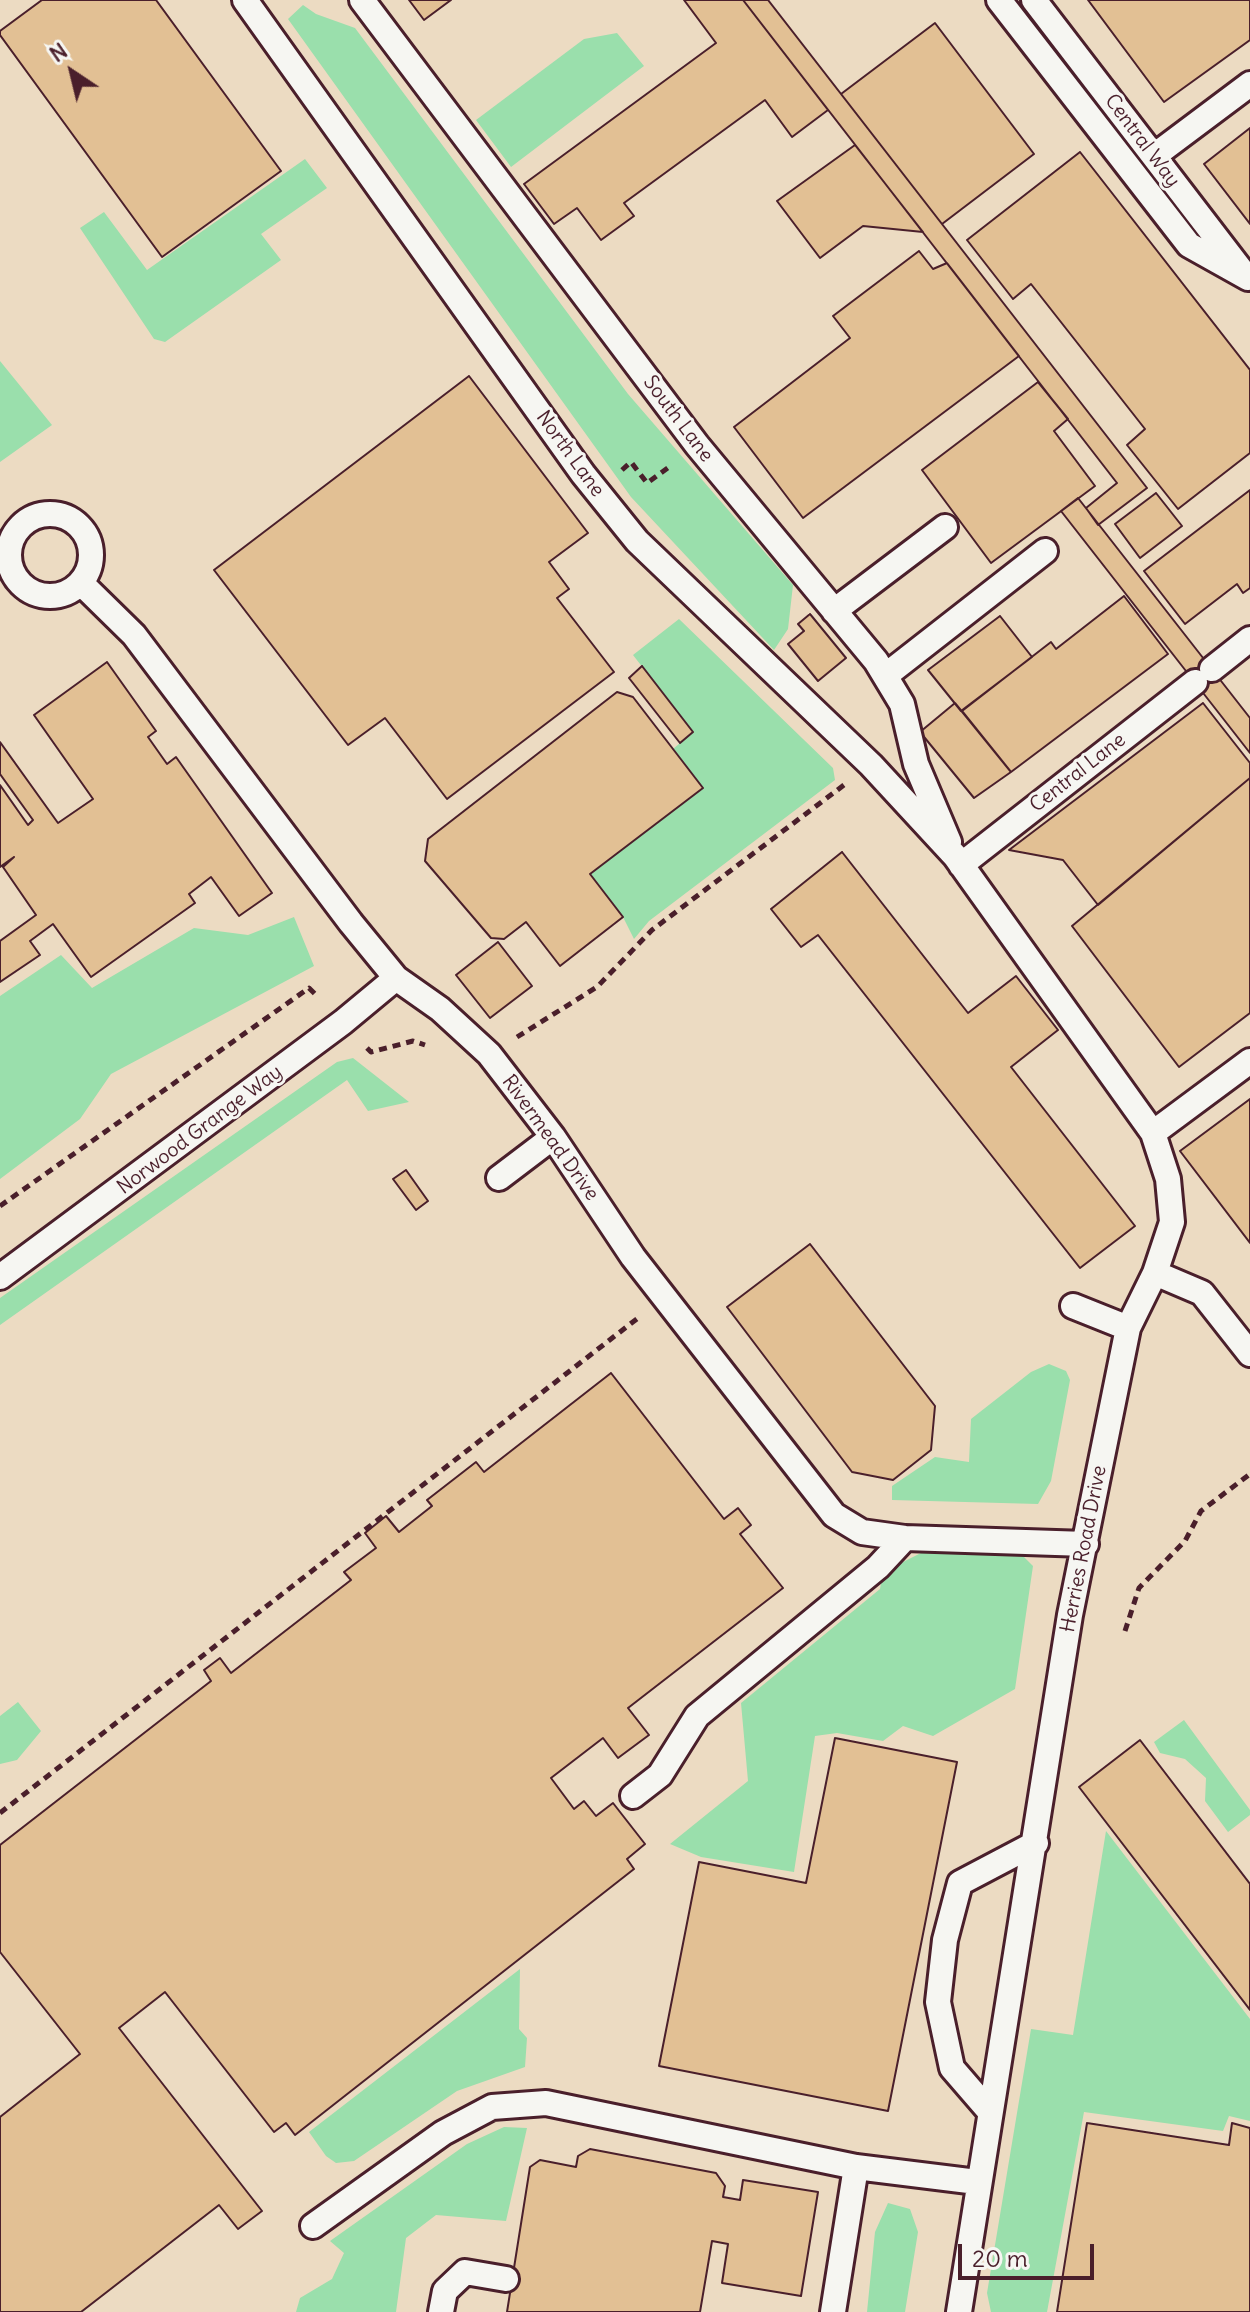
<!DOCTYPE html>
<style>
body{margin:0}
#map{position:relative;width:1250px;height:2312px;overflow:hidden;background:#f0e6d6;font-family:Delius,sans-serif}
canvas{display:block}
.north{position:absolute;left:32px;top:32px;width:80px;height:80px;-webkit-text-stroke:6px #f6f6f2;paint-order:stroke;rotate:325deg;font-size:22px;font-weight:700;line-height:32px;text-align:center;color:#4a1f2b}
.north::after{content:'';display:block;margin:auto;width:28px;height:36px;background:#4a1f2b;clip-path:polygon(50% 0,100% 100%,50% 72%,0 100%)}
.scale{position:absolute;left:958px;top:2244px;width:136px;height:36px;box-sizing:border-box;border:4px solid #4a1f2b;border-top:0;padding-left:10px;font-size:24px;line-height:28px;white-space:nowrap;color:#4a1f2b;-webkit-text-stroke:6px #f6f6f2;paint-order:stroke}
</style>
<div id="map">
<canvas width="1250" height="2312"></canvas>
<div class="north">N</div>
<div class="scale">20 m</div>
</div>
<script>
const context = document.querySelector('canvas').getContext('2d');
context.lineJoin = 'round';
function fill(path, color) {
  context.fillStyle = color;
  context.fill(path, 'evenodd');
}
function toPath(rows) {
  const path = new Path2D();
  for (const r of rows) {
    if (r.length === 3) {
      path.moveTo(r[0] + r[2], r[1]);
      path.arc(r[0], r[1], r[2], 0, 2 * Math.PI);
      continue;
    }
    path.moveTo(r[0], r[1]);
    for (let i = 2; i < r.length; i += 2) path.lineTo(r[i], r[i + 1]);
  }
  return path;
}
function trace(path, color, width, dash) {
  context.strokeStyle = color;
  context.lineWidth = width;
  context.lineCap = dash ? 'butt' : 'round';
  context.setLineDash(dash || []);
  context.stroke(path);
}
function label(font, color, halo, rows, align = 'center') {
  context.font = font + ' Delius,sans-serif';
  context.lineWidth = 6;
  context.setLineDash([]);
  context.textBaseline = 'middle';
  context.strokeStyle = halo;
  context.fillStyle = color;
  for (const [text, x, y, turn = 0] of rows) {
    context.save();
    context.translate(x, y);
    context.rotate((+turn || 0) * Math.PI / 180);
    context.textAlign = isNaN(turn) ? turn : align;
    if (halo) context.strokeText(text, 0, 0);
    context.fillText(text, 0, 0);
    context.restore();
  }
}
fill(toPath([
 [0,0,1250,0,1250,2312,0,2312]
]), '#ecdbc2');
fill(toPath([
 [303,5,316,14,355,28,628,394,793,585,788,629,774,650,631,497,288,19],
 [617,33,644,66,511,167,476,120,584,39],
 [305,159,327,188,261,234,281,260,165,342,154,339,80,228,104,212,147,270],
 [0,361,52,425,0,462],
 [679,619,833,768,835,780,649,921,634,939,623,917,590,874,702,788,673,749,693,732,633,655],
 [294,917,314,966,111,1074,80,1119,0,1179,0,996,61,955,92,988,194,928,248,935],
 [353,1058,409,1102,368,1111,347,1080,0,1325,0,1298,337,1062],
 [1049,1364,1066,1371,1070,1380,1051,1481,1038,1504,892,1500,892,1486,935,1457,969,1462,971,1419,1031,1372],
 [923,1552,1023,1556,1033,1566,1015,1689,933,1736,903,1726,883,1741,837,1733,815,1736,794,1872,701,1857,670,1844,748,1781,741,1703,880,1589,883,1572],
 [18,1702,41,1731,17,1760,0,1764,0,1716],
 [1184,1720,1250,1810,1250,1815,1228,1832,1205,1801,1206,1778,1185,1759,1160,1753,1154,1742],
 [1106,1831,1250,2019,1250,2121,1229,2116,1223,2131,1084,2112,1047,2312,991,2312,987,2293,1031,2029,1073,2035],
 [520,1969,519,2029,527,2038,525,2067,457,2091,354,2161,336,2163,326,2156,309,2132],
 [504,2127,527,2128,506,2221,436,2215,406,2238,396,2312,296,2312,300,2298,332,2279,344,2253,330,2241,467,2144],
 [888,2203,910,2209,918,2232,905,2312,867,2312,875,2232]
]), '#9adfac');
const building = toPath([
 [42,0,156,0,281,171,162,257,0,35,0,31,42,0],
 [409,0,451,0,424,20,409,0],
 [684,0,743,0,828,110,792,137,765,100,624,203,634,216,601,240,577,208,554,224,524,184,716,43,684,0],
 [743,0,768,0,1147,488,1098,525,1086,508,1117,483,743,0],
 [1088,0,1250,0,1250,40,1164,102,1088,0],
 [935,23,1034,154,942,224,841,94,935,23],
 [1250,128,1250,224,1204,164,1250,128],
 [855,145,923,232,863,226,820,258,777,201,855,145],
 [1080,152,1250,370,1250,453,1178,509,1127,445,1145,429,1031,284,1013,299,967,240,1080,152],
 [919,251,933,269,947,263,1019,356,803,518,734,427,850,338,833,316,919,251],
 [469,376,588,533,549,562,569,589,557,598,614,672,447,799,385,718,348,745,214,570,469,376],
 [1038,382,1068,419,1054,431,1095,486,991,563,922,470,1038,382],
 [1250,490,1250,588,1243,593,1237,584,1185,624,1144,571,1250,490],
 [1156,493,1182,526,1140,558,1115,524,1156,493],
 [1078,498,1250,718,1250,753,1061,511,1078,498],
 [1124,596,1168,654,1011,772,962,711,1051,642,1056,649,1124,596],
 [810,614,846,658,818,681,788,644,804,631,798,624,810,614],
 [1000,616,1032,657,961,711,928,670,1000,616],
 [107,662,156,731,148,737,167,764,176,757,272,893,239,916,211,877,189,894,195,903,91,977,53,924,30,941,40,955,0,982,0,941,36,915,3,867,14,857,0,867,0,785,28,825,33,820,0,774,0,742,58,823,93,799,34,715,107,662],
 [642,666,693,732,680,743,629,678,642,666],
 [617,692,633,697,703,788,590,874,623,917,560,966,526,922,504,939,491,938,425,861,428,839,617,692],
 [955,703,1011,772,974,798,920,732,955,703],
 [1203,703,1250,763,1250,778,1098,905,1063,860,1009,850,1203,703],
 [1250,778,1250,1013,1179,1067,1072,926,1250,778],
 [842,852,968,1013,1016,976,1058,1030,1011,1067,1135,1226,1080,1268,818,935,801,947,771,909,842,852],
 [498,942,532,986,490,1018,456,975,498,942],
 [1250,1099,1250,1243,1180,1151,1250,1099],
 [406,1170,428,1201,416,1210,393,1179,406,1170],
 [810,1244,935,1406,931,1450,893,1480,852,1472,727,1307,810,1244],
 [611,1373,724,1519,738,1508,751,1525,740,1534,783,1588,628,1708,649,1735,618,1758,603,1738,551,1778,574,1809,584,1801,596,1816,613,1803,645,1844,627,1859,634,1869,295,2135,286,2123,274,2132,165,1992,119,2028,262,2211,238,2229,219,2205,81,2312,0,2312,0,2117,80,2054,0,1952,0,1845,211,1681,204,1670,220,1658,231,1673,351,1580,344,1572,376,1548,365,1533,386,1516,399,1532,432,1506,427,1500,476,1462,484,1472,611,1373],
 [835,1738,957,1762,888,2111,659,2066,699,1862,806,1883,835,1738],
 [1140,1740,1250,1884,1250,2010,1079,1787,1140,1740],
 [1087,2123,1229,2145,1232,2123,1250,2128,1250,2312,1057,2312,1087,2123],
 [590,2149,716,2173,725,2186,723,2197,740,2200,743,2180,818,2192,801,2296,722,2283,728,2244,712,2241,700,2312,507,2312,530,2167,540,2160,576,2167,578,2156,590,2149]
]);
fill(building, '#e2c094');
trace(building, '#4a1f2b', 2);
const service = toPath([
 [245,0,583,474,637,541,871,765,955,856,1153,1133,1168,1179,1172,1222,1155,1273,1128,1328,1070,1615,959,2312],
 [362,0,697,445,876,661,902,704,916,764,949,842],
 [999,0,1189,245,1248,278],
 [1034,0,1241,270],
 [1154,156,1250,84],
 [50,555,41],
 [81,583,134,635,351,923,396,978,440,1009,489,1054,553,1137,633,1257,834,1515,862,1532,905,1538,1086,1544],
 [834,611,945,527],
 [1212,669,1250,639],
 [885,676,1045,551],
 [961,865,1195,682],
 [1153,1133,1250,1061],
 [499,1178,553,1137],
 [1155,1273,1202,1293,1250,1354],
 [0,1277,343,1022,396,978],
 [1073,1306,1128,1328],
 [633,1796,660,1775,697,1716,878,1567,905,1538],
 [990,2112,952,2068,938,2002,945,1940,960,1883,1036,1843],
 [313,2226,443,2133,492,2107,546,2103,856,2167,977,2182],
 [441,2312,445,2291,465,2272,506,2279],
 [833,2312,856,2167]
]);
trace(service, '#4a1f2b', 30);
trace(toPath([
 [622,470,631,462,647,483,669,467],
 [517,1037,597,987,652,930,844,785],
 [367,1048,371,1052,413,1041,425,1045],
 [0,1206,309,988,318,997],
 [1125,1631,1139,1588,1185,1541,1201,1511,1250,1474],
 [0,1813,638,1318]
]), '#4a1f2b', 5, [8, 6]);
trace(service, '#f6f6f2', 24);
label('20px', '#4a1f2b', '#f6f6f2', [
 ["Central Way",1142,141,53],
 ["South Lane",678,419,53],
 ["North Lane",570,454,54],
 ["Central Lane",1078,773,-38],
 ["Norwood Grange Way",200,1130,-37],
 ["Rivermead Drive",550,1138,54],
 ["Herries Road Drive",1084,1549,-79]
]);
</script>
